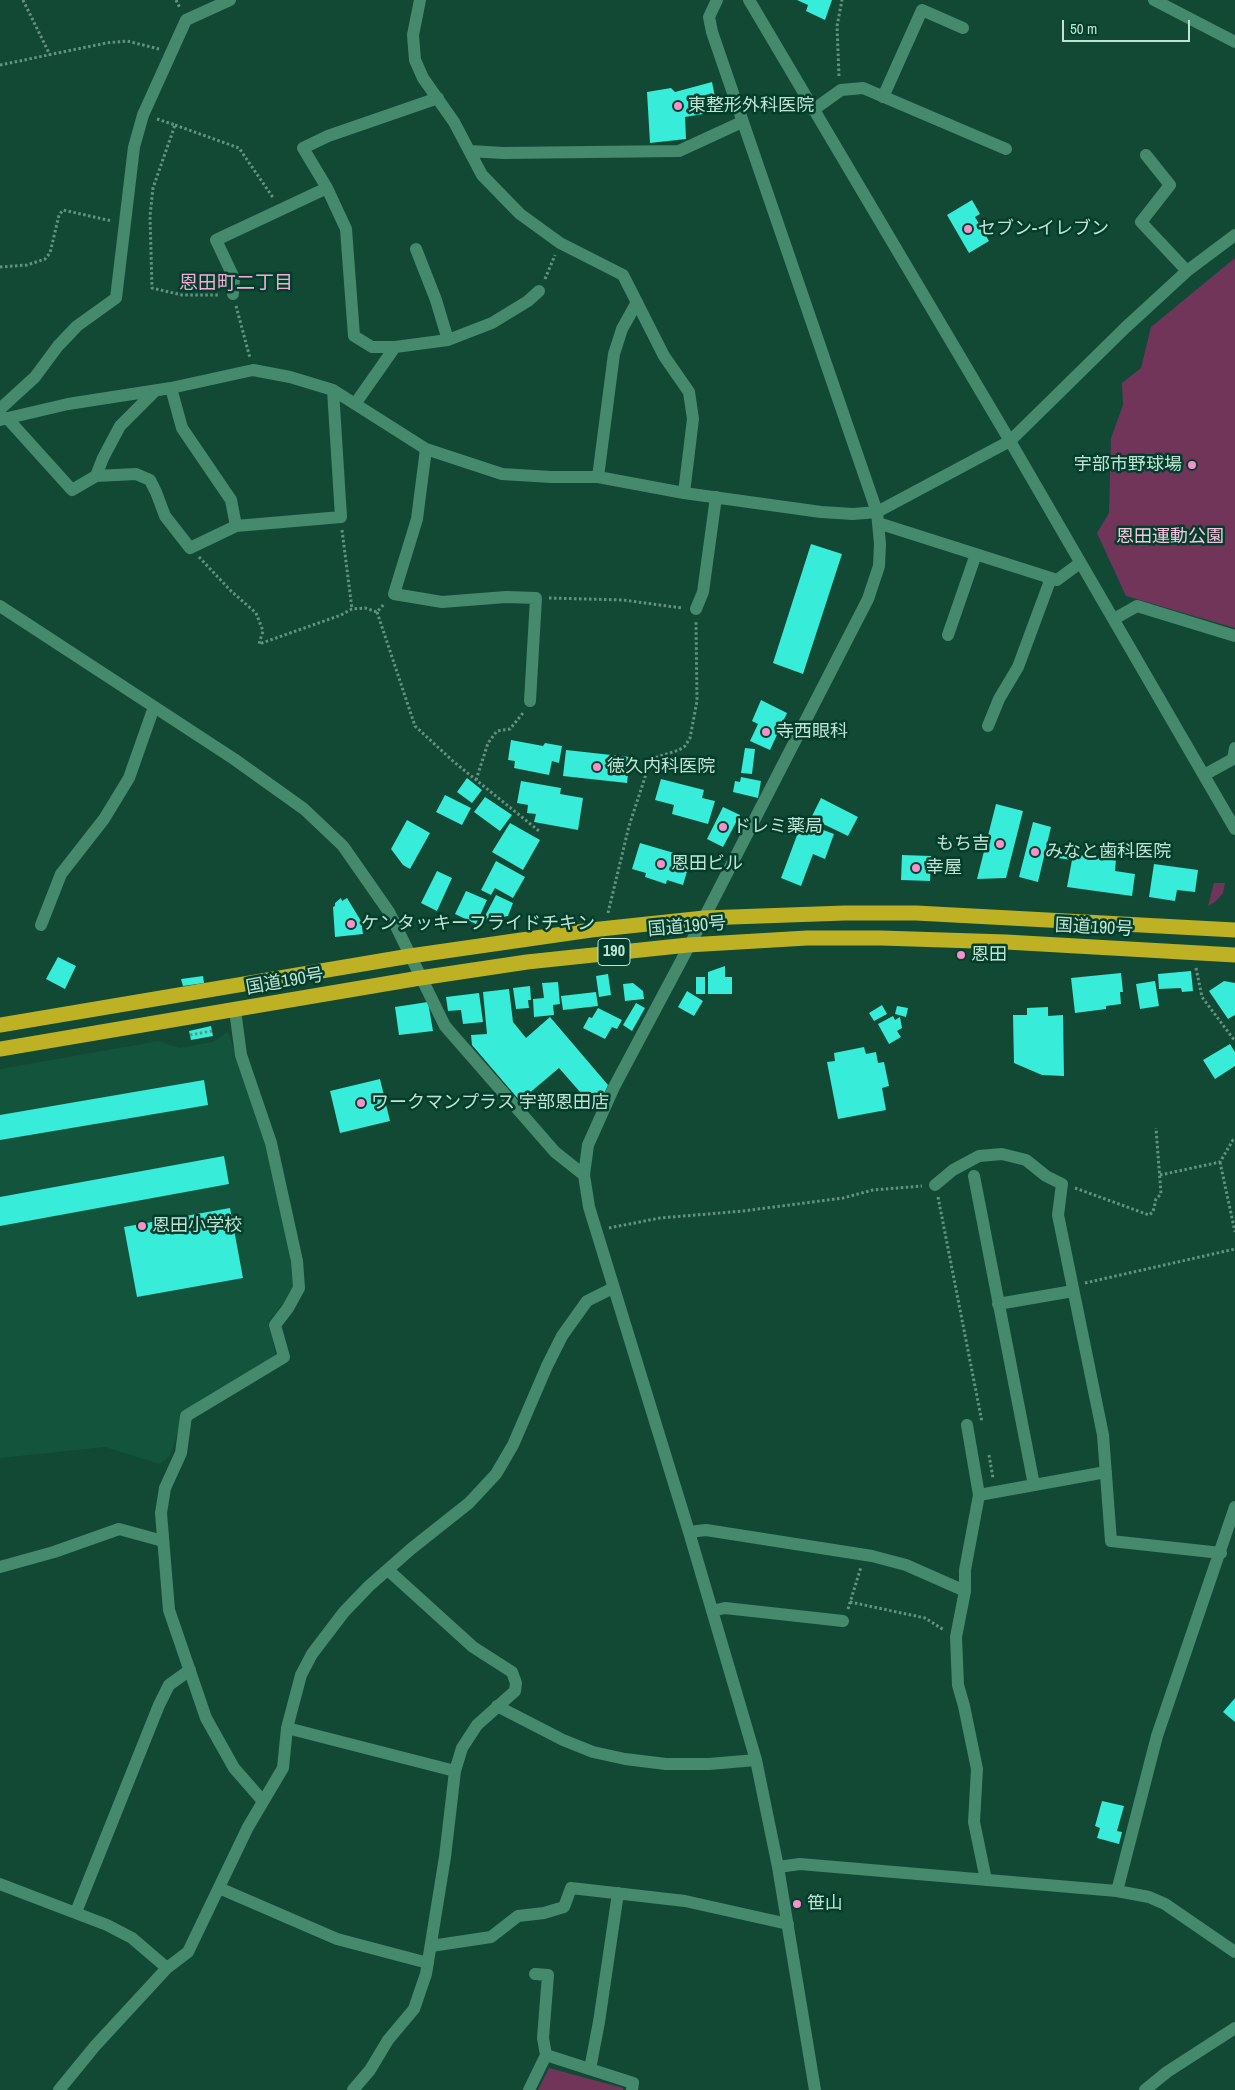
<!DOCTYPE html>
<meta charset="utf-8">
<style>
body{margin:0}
#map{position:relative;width:1235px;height:2090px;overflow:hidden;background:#114935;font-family:"Archivo Narrow",sans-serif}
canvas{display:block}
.scale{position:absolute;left:1062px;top:20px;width:128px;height:22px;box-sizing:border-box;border:2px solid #c1e3d3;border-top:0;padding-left:6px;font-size:15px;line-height:18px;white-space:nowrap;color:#c1e3d3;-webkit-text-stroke:4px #023e2b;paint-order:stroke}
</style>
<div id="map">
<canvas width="1235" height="2090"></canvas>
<div class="scale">50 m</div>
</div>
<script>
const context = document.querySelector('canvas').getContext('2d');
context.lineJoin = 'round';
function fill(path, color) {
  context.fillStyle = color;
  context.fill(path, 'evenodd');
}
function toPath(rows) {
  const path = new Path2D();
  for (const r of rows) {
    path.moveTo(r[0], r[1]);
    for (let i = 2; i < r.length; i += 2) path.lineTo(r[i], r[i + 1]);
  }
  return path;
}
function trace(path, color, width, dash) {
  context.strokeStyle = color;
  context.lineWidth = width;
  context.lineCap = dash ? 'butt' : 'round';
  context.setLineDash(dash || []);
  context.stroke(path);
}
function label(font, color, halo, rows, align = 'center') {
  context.font = font + ' "Archivo Narrow","Noto Sans JP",sans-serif';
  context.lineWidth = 5;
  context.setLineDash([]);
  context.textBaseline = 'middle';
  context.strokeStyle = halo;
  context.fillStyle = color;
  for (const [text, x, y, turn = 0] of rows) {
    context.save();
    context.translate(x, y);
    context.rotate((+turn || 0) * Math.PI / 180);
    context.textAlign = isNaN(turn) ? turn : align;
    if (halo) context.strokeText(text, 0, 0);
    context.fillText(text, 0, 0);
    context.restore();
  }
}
fill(toPath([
 [228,1032,265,1140,290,1250,293,1291,269,1321,276,1358,180,1413,178,1432,170,1456,160,1464,105,1447,0,1458,0,1069,159,1041,179,1048,213,1042]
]), '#13543d');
fill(toPath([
 [1235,258,1235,628,1126,596,1097,533,1109,513,1111,438,1123,405,1122,383,1141,368,1151,327],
 [1214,883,1225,883,1223,893,1215,902,1208,906],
 [549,2068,623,2088,623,2090,538,2090]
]), '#71355a');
fill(toPath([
 [797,0,832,0,825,20,806,11,808,5],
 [712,82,715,97,706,99,709,113,685,117,686,139,650,143,647,92,671,88,675,92],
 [972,200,980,214,975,217,989,241,969,253,947,215],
 [811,544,842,554,803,674,773,663],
 [761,700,787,713,770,750,750,741,758,724,752,721],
 [511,740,543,746,545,743,562,746,559,763,552,761,549,775,514,768,515,761,508,760],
 [745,748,755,749,752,774,741,773],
 [566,750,630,757,627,783,563,776],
 [741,777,761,781,758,798,733,792,735,781,740,782],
 [467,778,482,790,472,803,457,792],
 [661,779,704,790,702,798,715,801,708,824,672,814,674,805,655,800],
 [521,781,561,788,560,794,583,798,578,830,534,822,536,814,527,813,528,805,517,803],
 [445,795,471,808,462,825,436,812],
 [485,797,512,815,500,831,474,812],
 [821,798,858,817,848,836,811,818],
 [996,804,1023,811,1006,878,977,879],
 [723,807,740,815,723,847,707,839],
 [407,820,430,833,410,869,403,865,391,849],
 [802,822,834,834,825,859,813,854,801,886,781,878],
 [1033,822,1051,827,1038,882,1019,877],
 [510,823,540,840,523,870,492,852],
 [640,843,691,858,683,885,667,880,666,884,645,877,646,873,632,869],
 [1059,852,1116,860,1115,871,1135,874,1132,896,1067,887,1072,860,1058,858],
 [902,855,931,856,930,881,901,880],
 [496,861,525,877,513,898,495,888,491,895,481,890],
 [1154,864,1198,870,1195,892,1177,890,1175,901,1149,897],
 [437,871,452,878,437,911,421,903],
 [466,891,487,900,476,924,455,914],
 [496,895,513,903,508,916,483,920],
 [341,898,342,901,347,898,361,921,363,934,335,937,333,907,335,906,335,903],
 [58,957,76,966,65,989,46,979],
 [725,966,725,977,732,977,732,994,708,994,708,972],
 [1191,971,1193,991,1182,992,1181,988,1159,989,1158,974],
 [1121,973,1123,992,1120,992,1121,1004,1106,1006,1106,1009,1075,1013,1071,978],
 [608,974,611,995,599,997,596,976],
 [203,976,204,983,183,986,181,979],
 [696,977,705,977,705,994,696,994],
 [1155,981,1159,1006,1140,1009,1136,984],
 [1224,981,1235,983,1235,1015,1228,1019,1209,991],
 [558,982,560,1004,553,1005,554,1015,534,1017,533,999,544,998,542,983],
 [633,983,643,991,644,999,625,1001,623,984],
 [530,986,531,1000,528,1000,529,1008,516,1009,513,988],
 [509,989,513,1022,526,1038,550,1017,608,1085,600,1103,594,1108,559,1068,520,1101,472,1045,471,1035,487,1034,483,992],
 [687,991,703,1001,694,1016,678,1007],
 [596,992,598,1006,563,1010,561,996],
 [479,993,483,1022,463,1024,461,1010,448,1011,446,997],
 [428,1002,433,1031,399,1035,395,1007],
 [636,1003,645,1008,632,1031,623,1025],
 [882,1005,887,1014,874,1021,869,1013],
 [897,1006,908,1008,906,1017,895,1014],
 [1048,1007,1048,1016,1063,1015,1064,1076,1042,1075,1014,1063,1013,1015,1027,1015,1027,1008],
 [598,1008,622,1020,617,1029,612,1027,605,1039,583,1028,589,1017,592,1018],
 [893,1016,895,1020,900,1017,902,1028,897,1031,901,1037,889,1044,878,1024],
 [211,1026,213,1036,191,1040,189,1031],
 [1230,1044,1235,1052,1235,1066,1215,1079,1203,1060],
 [864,1047,866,1054,876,1052,878,1063,884,1062,889,1086,882,1088,886,1110,838,1119,827,1062,835,1061,834,1053],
 [380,1079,390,1121,340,1133,330,1091],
 [204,1080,208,1105,0,1140,0,1115],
 [224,1156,229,1184,0,1226,0,1197],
 [230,1208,243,1278,137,1297,124,1227],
 [1235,1698,1235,1722,1223,1712],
 [1102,1801,1124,1806,1117,1831,1122,1832,1119,1844,1097,1838,1100,1828,1095,1826]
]), '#37ecd9');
trace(toPath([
 [23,0,50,55],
 [176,0,180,8],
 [0,65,106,43,127,41,159,49],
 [839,76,837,26,842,0],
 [157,119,175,125,153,188,150,216,152,288,182,295,219,295],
 [175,125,239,148,274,199],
 [0,267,27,265,45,259,50,253,59,215,63,210,112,221],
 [545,279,555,255],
 [236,306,250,358],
 [342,530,352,609],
 [199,557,231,591,256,613,263,631,259,644,341,615,352,609,365,608,377,612,385,603],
 [549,598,623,600,682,608],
 [377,612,415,726,454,762,539,831],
 [476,780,488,743,497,731,510,729,523,713],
 [608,913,629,826,651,759,679,750,685,746,690,738,697,701,696,622],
 [1196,968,1202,997,1235,1041],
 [190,1035,212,1031],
 [1220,1162,1235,1232],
 [1160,1175,1220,1162,1233,1140,1235,1139],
 [1075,1188,1149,1215,1153,1212,1156,1199,1161,1194,1156,1128],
 [938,1197,982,1422],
 [609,1228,660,1218,743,1211,843,1198,873,1190,922,1186],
 [1085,1283,1235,1249],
 [989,1455,993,1478],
 [850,1602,925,1618,944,1630],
 [848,1609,861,1567]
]), '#649280', 3, [2.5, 2.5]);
trace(toPath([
 [420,0,413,35,415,60,423,78,454,122,482,175,520,214,560,243,623,275,664,356,689,392,693,419,684,493],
 [717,0,709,17,712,32,877,512,880,544,879,566,868,599,704,918,614,1087,588,1145,584,1175,589,1207,689,1532,756,1760,778,1867,815,2090],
 [749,0,1010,441,1235,829],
 [1154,0,1235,42],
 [883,97,922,10,963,28],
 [813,110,841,90,863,88,1006,149],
 [470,151,503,153,679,151,742,122],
 [1146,155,1170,185,1141,222,1187,271],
 [416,249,436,300,448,340],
 [233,294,234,278,216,240,327,188],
 [395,347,372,347,354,336,346,229,327,188,303,148,328,136,438,98],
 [171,388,182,428,231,500,236,526],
 [355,404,395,347,448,340,492,323,528,301,539,291],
 [0,409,35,377,58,346,77,326,116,298,134,147,143,115,186,20,230,0],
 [7,418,72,490,96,476,136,474,150,480,156,492,165,516,190,548,236,526,341,517,333,390],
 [0,420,68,404,171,388,253,370,290,377,333,390,426,449,502,474,551,477,598,477,684,493,821,512,853,514,877,512,1010,441,1125,328,1187,271,1235,235],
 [426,449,417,519,394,594,442,602,506,597,536,598,530,701],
 [96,476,103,458,120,426,155,391],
 [598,477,614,354,622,329,637,302],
 [878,523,1057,580,1080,563],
 [0,606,234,759,304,809,343,846,389,912,445,1026,555,1152,584,1175],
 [696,609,703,592,716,497],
 [1114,619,1137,606,1235,636],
 [948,635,976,554],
 [988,726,999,699,1018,667,1051,578],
 [1204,775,1233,759,1235,748],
 [41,925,61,874,104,819,129,778,154,707],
 [235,1010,241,1055,271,1143,297,1261,299,1288,288,1308,275,1325,284,1357,186,1416,181,1453,165,1488,161,1513,169,1610,206,1718,234,1768,262,1800],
 [974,1176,1034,1485],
 [935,1185,953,1170,979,1156,1002,1154,1026,1160,1046,1176,1062,1184,1058,1215,1103,1435,1111,1541,1221,1553],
 [998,1304,1073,1291],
 [967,1425,979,1495,965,1570,965,1591,956,1637,958,1685,964,1706,977,1769,974,1822,986,1880],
 [979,1495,1106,1472],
 [689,1532,706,1530,872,1556,906,1565,965,1591],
 [0,1567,54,1552,119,1529,163,1541],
 [712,1611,725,1608,843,1621],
 [497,1706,563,1740,593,1752,625,1759,666,1764,709,1764,756,1760],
 [287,1728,455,1771],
 [778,1867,800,1864,1117,1891,1149,1897,1165,1904,1235,1952],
 [0,1884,107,1925,132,1938,167,1968],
 [219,1888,337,1939,428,1963],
 [1117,1891,1157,1736,1235,1507],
 [76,1912,159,1705,169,1685,190,1670],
 [431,1946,491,1937,518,1916,544,1913,564,1907,571,1888,685,1901,788,1924],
 [535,1974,548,1975,543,2038,546,2055],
 [590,2069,599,2022,618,1893],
 [59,2090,95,2046,167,1968,188,1952,248,1827,283,1768,287,1728,301,1675,312,1654,344,1612,369,1586,411,1549,469,1503,496,1474,513,1445,547,1366,562,1336,587,1301,613,1288],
 [353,2090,370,2070,388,2040,414,2009,426,1974,445,1857,455,1771,462,1748,477,1725,515,1691,516,1683,512,1672,473,1647,388,1570],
 [529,2090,546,2055,633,2083,632,2090],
 [1145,2090,1167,2072,1235,2028]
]), '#458a6d', 12);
trace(toPath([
 [0,1025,410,956,591,930,704,918,845,913,916,913,1235,930],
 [0,1049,420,978,527,962,688,945,807,938,881,938,1006,942,1235,955]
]), '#beb224', 15);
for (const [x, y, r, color] of [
 [678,106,5,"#f790cd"],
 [968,229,5,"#f790cd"],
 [1192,465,5,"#f790cd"],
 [766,732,5,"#f790cd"],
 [597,767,5,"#f790cd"],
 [723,827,5,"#f790cd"],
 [1000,844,5,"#f790cd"],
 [1035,852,5,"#f790cd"],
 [661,864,5,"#f790cd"],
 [916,868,5,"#f790cd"],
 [351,924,5,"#f790cd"],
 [961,955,5,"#f790cd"],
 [361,1103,5,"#f790cd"],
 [142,1226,5,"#f790cd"],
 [797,1904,5,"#f790cd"]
]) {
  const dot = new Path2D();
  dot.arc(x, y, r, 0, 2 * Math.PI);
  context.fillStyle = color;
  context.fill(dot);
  trace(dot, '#023e2b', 2);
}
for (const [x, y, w] of [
 [614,952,32]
]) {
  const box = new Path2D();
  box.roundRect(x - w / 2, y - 13.5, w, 27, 4);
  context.fillStyle = '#023e2b';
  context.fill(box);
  trace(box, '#c1e3d3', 1);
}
label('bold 16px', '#c1e3d3', null, [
 ["190",614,952]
]);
label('18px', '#c1e3d3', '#023e2b', [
 ["東整形外科医院",688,106],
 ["セブン-イレブン",978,229],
 ["宇部市野球場",1182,465,"right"],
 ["寺西眼科",776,732],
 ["徳久内科医院",607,767],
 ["ドレミ薬局",733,827],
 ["もち吉",990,844,"right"],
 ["みなと歯科医院",1045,852],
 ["恩田ビル",671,864],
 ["幸屋",926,868],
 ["ケンタッキーフライドチキン",361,924],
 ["恩田",971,955],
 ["ワークマンプラス 宇部恩田店",371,1103],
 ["恩田小学校",152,1226],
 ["笹山",807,1904]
], 'left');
label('18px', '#f8c5e1', '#023e2b', [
 ["恩田運動公園",1170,537]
]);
label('18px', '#c1e3d3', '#023e2b', [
 ["国道190号",687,927,-5],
 ["国道190号",1094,928,3],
 ["国道190号",285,982,-10]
]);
label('19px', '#f4abd5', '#023e2b', [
 ["恩田町二丁目",236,284]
]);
</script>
